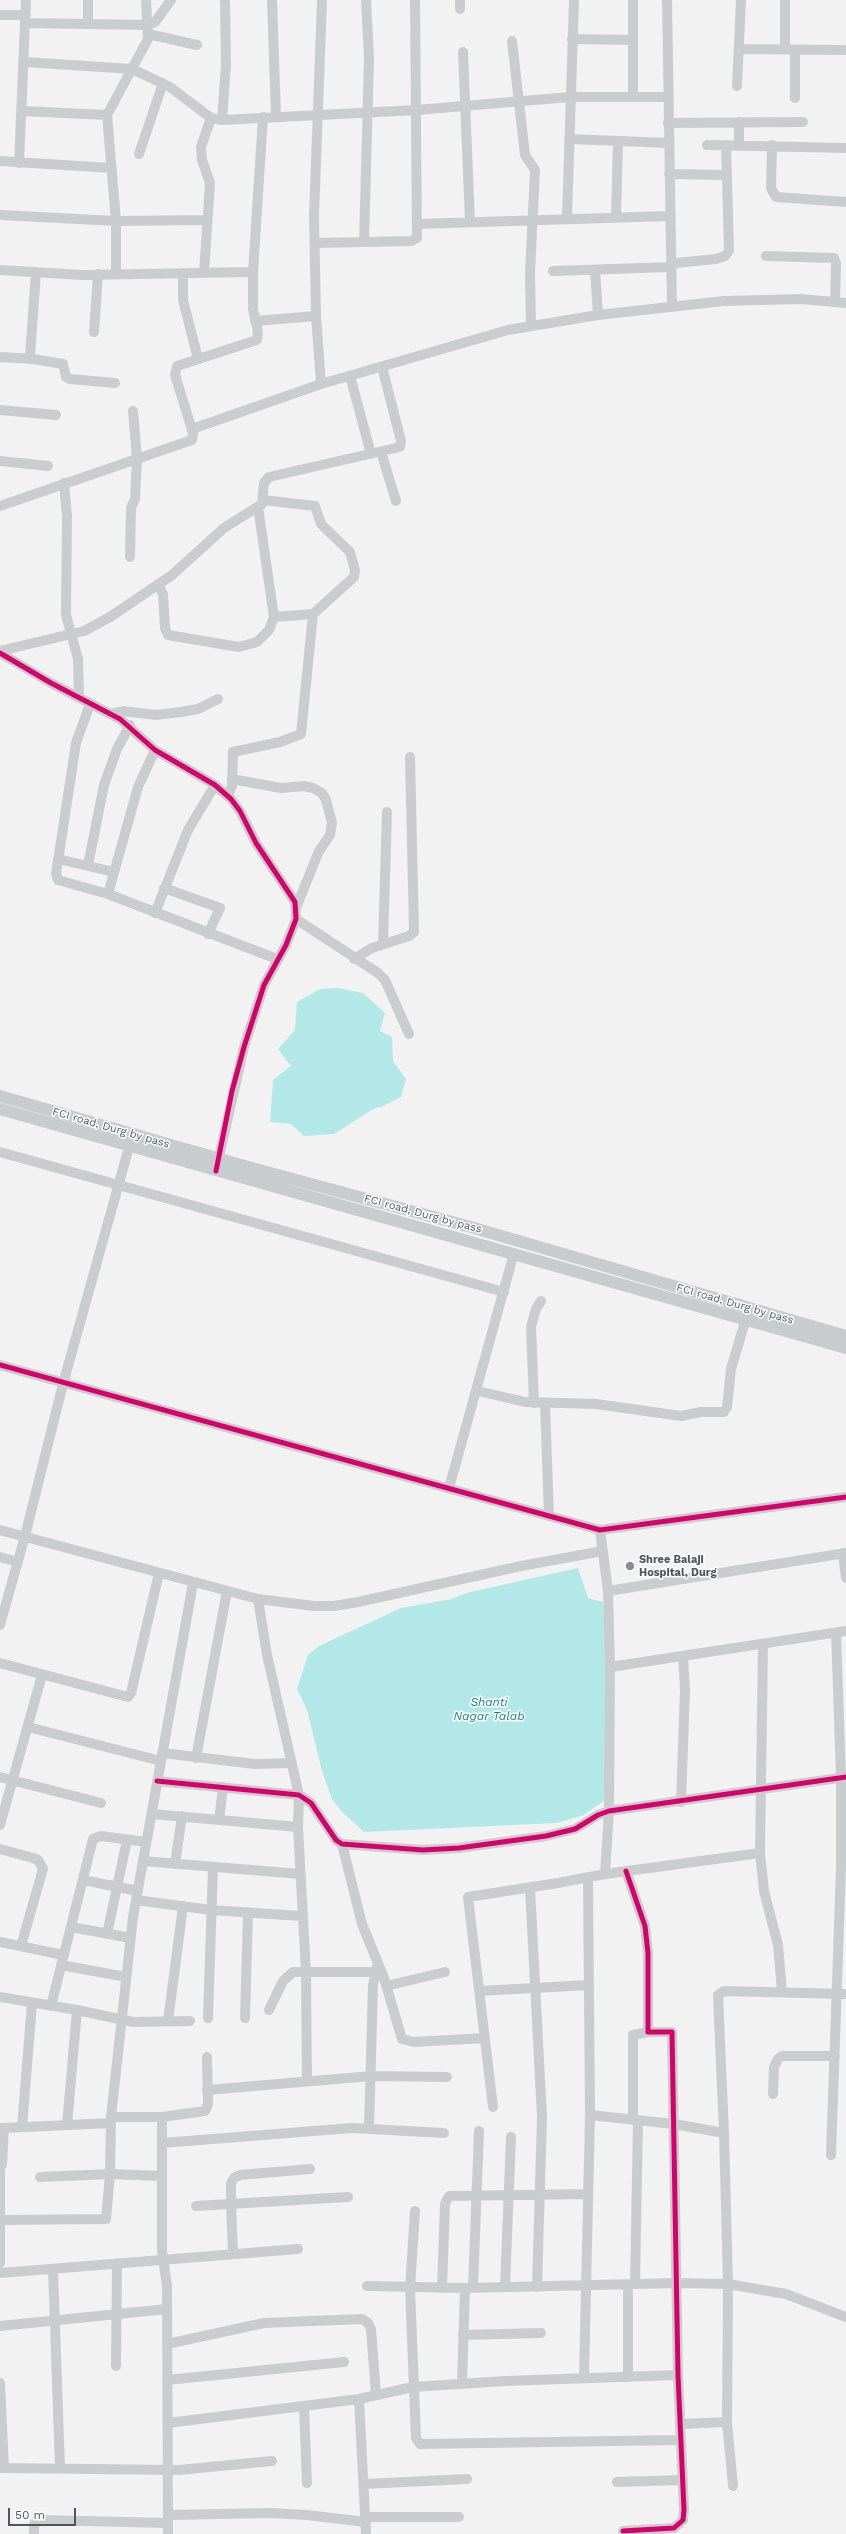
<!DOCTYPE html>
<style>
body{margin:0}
#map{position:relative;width:846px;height:2534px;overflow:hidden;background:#f3f2f2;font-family:"Work Sans",sans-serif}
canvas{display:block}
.scale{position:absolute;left:8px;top:2508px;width:68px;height:18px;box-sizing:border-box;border:2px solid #4b595d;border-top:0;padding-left:5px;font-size:12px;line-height:14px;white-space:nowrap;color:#4b595d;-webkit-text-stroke:3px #fff;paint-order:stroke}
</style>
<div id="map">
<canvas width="846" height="2534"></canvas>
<div class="scale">50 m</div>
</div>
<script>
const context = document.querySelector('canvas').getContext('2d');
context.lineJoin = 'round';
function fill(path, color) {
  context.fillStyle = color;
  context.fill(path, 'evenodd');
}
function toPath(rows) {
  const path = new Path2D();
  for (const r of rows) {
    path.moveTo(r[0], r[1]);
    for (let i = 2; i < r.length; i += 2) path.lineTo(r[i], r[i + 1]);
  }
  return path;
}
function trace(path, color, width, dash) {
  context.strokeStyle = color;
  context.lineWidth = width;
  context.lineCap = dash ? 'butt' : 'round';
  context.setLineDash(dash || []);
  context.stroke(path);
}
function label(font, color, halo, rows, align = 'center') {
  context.font = font + ' "Work Sans",sans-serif';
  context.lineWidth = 3;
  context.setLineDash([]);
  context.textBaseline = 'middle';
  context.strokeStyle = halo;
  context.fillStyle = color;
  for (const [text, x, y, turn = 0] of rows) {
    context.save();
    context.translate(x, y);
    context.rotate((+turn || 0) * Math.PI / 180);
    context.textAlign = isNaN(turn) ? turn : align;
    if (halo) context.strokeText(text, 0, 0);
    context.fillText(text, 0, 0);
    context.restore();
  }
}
fill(toPath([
 [338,988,363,993,385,1013,380,1031,392,1037,393,1061,406,1079,401,1097,381,1107,375,1108,334,1134,304,1136,291,1124,270,1122,273,1080,291,1066,278,1049,295,1030,297,1002,320,989],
 [578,1568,588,1598,603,1602,606,1646,605,1800,584,1815,557,1823,364,1832,342,1812,332,1799,322,1771,307,1710,297,1689,308,1655,319,1646,401,1608,452,1599,466,1593]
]), '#b2e9e8');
trace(toPath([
 [88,0,88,24],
 [272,0,276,116],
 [633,0,633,97],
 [667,0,672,306],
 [460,9,460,0],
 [0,15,26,15],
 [26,23,148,25,155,22,171,0],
 [148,34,197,45],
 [572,39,633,40],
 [512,41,525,155,535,170,530,273,531,326],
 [739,49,846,50],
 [785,49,785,0],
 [795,50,795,98],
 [463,52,470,222],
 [25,62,132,69,170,87,211,118,222,120,417,110,570,97,668,97],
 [737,86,741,0],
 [22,111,107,115],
 [222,120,226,65,225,0],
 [739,122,739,145],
 [668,123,803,122],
 [569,139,669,143],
 [707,145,846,148],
 [772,145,771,188,776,197,846,202],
 [139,154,163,83],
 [0,161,111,168],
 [19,163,26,0],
 [669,174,726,175],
 [0,215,116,221,207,220],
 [616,217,618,141],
 [567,218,574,0],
 [418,224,669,216],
 [364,242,369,58,366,0],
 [316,243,411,241,417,238,415,0],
 [766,256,834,258,836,263,835,302],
 [0,270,82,275,253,272],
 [595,270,598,315],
 [553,271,670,267,676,263,716,259,725,256,729,251,726,145],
 [36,272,30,356,33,359,63,364,66,377,70,379,115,383],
 [183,273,183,300,198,359],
 [204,273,210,183,202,160,201,147,211,118],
 [116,274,116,221,107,115,148,39,146,0],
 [255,321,316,316],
 [94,332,98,274],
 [0,357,33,359],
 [350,376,371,454],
 [321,384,316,316,314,216,322,0],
 [0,410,56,415],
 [192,429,321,384,508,330,598,315,724,301,800,299,846,303],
 [381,452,396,501],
 [0,461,48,466],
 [64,483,67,516,66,615,78,659,79,698],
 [263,500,315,506,321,524,350,552,355,570,354,577,313,614,274,617],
 [0,506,192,440,193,433,175,375,177,366,257,340,258,332,253,309,253,272,263,117],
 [130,557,131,508,135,499,137,459,133,411],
 [158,584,163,594,165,628,168,635,239,647,257,642,269,630,274,617,258,507],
 [0,651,84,631,110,617,172,575,224,528,262,504,264,483,269,477,400,447,401,441,382,367],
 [0,653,51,683,120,719,155,750,215,785,231,799,240,811,256,843,295,902,296,919,286,945,264,985,244,1047,217,1166],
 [90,704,76,743,56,874,58,880,108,894,277,959],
 [110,714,123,711,156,715,181,712,198,709,218,699],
 [232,779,281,788,304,786,313,788,322,793,326,800,332,823,330,835,319,851,296,908],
 [228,796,232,786,233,752,280,742,301,734,313,614],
 [58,859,114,872],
 [88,865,104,785,117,749,130,725],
 [164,888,220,908,208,934],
 [108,894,138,787,155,750],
 [155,913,188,830,215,785],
 [296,919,378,973,385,980,409,1034],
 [383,943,387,812],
 [354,959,372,948,409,936,414,932,410,757],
 [0,1152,504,1292],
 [0,1365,600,1530,846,1497],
 [478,1391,525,1402,596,1404,681,1416,701,1412,724,1412,727,1407,731,1369,749,1308],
 [534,1403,531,1327,536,1309,541,1301],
 [545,1403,549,1516],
 [449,1488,514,1253],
 [0,1530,258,1599,314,1606,334,1606,358,1602,521,1566,603,1551],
 [600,1530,608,1591,610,1667,609,1811,605,1874],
 [843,1553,846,1578],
 [0,1557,18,1562],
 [608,1591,846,1553],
 [258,1599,267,1655,299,1795,298,1827,306,1972,307,2080],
 [0,1625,25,1536,63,1384,131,1140],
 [763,1645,760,1853,764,1891,778,1945,782,1991],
 [0,1663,128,1697,131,1693,159,1573],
 [610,1667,846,1631],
 [28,1727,161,1761],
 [162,1753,255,1764,291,1763],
 [196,1758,227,1591],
 [0,1777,101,1803],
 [157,1781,299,1795,311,1803,336,1840,342,1844,423,1850,459,1848,546,1836,575,1829,598,1815,609,1811,846,1777],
 [681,1802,685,1690,683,1657],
 [152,1814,298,1827],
 [219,1820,223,1787],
 [0,1825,42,1675],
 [342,1844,362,1924,384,1978,402,2039,414,2042,485,2038],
 [0,1849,33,1858,38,1860,43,1869,21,1946],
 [143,1861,300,1874],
 [175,1864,182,1816],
 [588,1877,590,2115],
 [83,1880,138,1891],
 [530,1888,542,2117,537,2287],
 [136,1900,211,1910,301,1916],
 [71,1927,131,1938],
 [107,1934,127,1840],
 [0,1942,63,1955],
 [61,1965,126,1977],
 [386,1986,445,1972],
 [479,1991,589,1985],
 [0,1997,77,2010,133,2022,190,2021],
 [51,2006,93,1839,101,1836,146,1842],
 [269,2010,283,1981,293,1972,375,1972],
 [208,2018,213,1867],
 [245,2018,248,1912],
 [168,2021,183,1906],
 [207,2090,372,2076,447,2077],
 [773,2094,774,2067,778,2059,782,2056,835,2056],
 [493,2107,468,1897,558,1883,605,1874,760,1853],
 [111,2117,162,2117,162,2251,167,2286,168,2534],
 [162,2117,205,2111,208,2104,207,2057],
 [633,2119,633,2035,648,2032],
 [67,2125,77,2010],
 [22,2127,32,2003],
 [0,2128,4,2128,2,2165],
 [4,2128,111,2123],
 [369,2128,373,1985,378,1963],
 [724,2133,728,2284,727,2422,733,2486],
 [162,2143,352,2128,444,2133],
 [831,2155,841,1867,841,1777,836,1633],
 [0,2165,0,2263],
 [162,2176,110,2174,111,2117,133,1917,193,1583],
 [196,2206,348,2197],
 [415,2211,410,2288,416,2438,420,2444,680,2440],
 [0,2220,106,2219,110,2174,40,2177],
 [233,2254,231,2204,231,2183,234,2178,240,2175,310,2169],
 [53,2269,60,2468],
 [0,2273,298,2249],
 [635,2284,638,2120],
 [367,2286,465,2288,677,2283,728,2284,786,2294,846,2317],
 [473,2287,479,2131],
 [505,2287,511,2137],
 [442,2288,445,2204,449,2196,588,2194],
 [0,2326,167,2309],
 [463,2335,541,2333],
 [167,2344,264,2323,362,2319,368,2323,371,2329,376,2395],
 [116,2366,117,2263],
 [628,2377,628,2285],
 [584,2378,590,2115,674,2124,724,2133,718,1995,724,1991,846,1994],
 [167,2380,344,2362],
 [0,2383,4,2468],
 [462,2384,465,2288],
 [359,2399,366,2534],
 [304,2407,307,2483],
 [168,2423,359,2399,413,2387,505,2381,678,2375],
 [680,2424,727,2422],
 [0,2468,179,2470,272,2461],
 [617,2482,683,2480],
 [364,2484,467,2479],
 [168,2515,271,2513,307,2515,366,2522],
 [365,2517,459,2517],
 [623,2531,674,2528,683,2520,684,2510,678,2375,672,2032,648,2032,648,1953,645,1926,626,1871],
 [34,2534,34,2524,41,2520,168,2523]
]), '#cacdce', 10);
trace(toPath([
 [0,1096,248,1167,467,1226,846,1336],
 [0,1109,846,1348]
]), '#c8cccd', 12);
trace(toPath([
 [0,653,51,683,120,719,155,750,215,785,231,799,240,811,256,843,295,902,296,919,286,945,264,985,244,1047,232,1091,216,1171],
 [0,1365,600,1530,846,1497],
 [157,1781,299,1795,311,1803,336,1840,342,1844,423,1850,459,1848,546,1836,575,1829,598,1815,609,1811,846,1777],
 [623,2531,674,2528,683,2520,684,2510,678,2375,672,2032,648,2032,648,1953,645,1926,626,1871]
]), '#d6006c', 5);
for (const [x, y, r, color] of [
 [630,1566,5,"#868f91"]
]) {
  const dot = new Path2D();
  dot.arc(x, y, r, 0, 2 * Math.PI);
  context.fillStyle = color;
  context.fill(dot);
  trace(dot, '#fff', 1.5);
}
label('11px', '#4b595d', '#fff', [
 ["FCI road, Durg by pass",111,1128,16],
 ["FCI road, Durg by pass",423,1214,15],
 ["FCI road, Durg by pass",735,1304,16]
]);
label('bold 11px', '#4b595d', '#fff', [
 ["Shree Balaji",639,1560],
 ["Hospital, Durg",639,1573]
], 'left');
label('italic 12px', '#188481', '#fff', [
 ["Shanti",489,1702],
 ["Nagar Talab",489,1716]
]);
</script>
